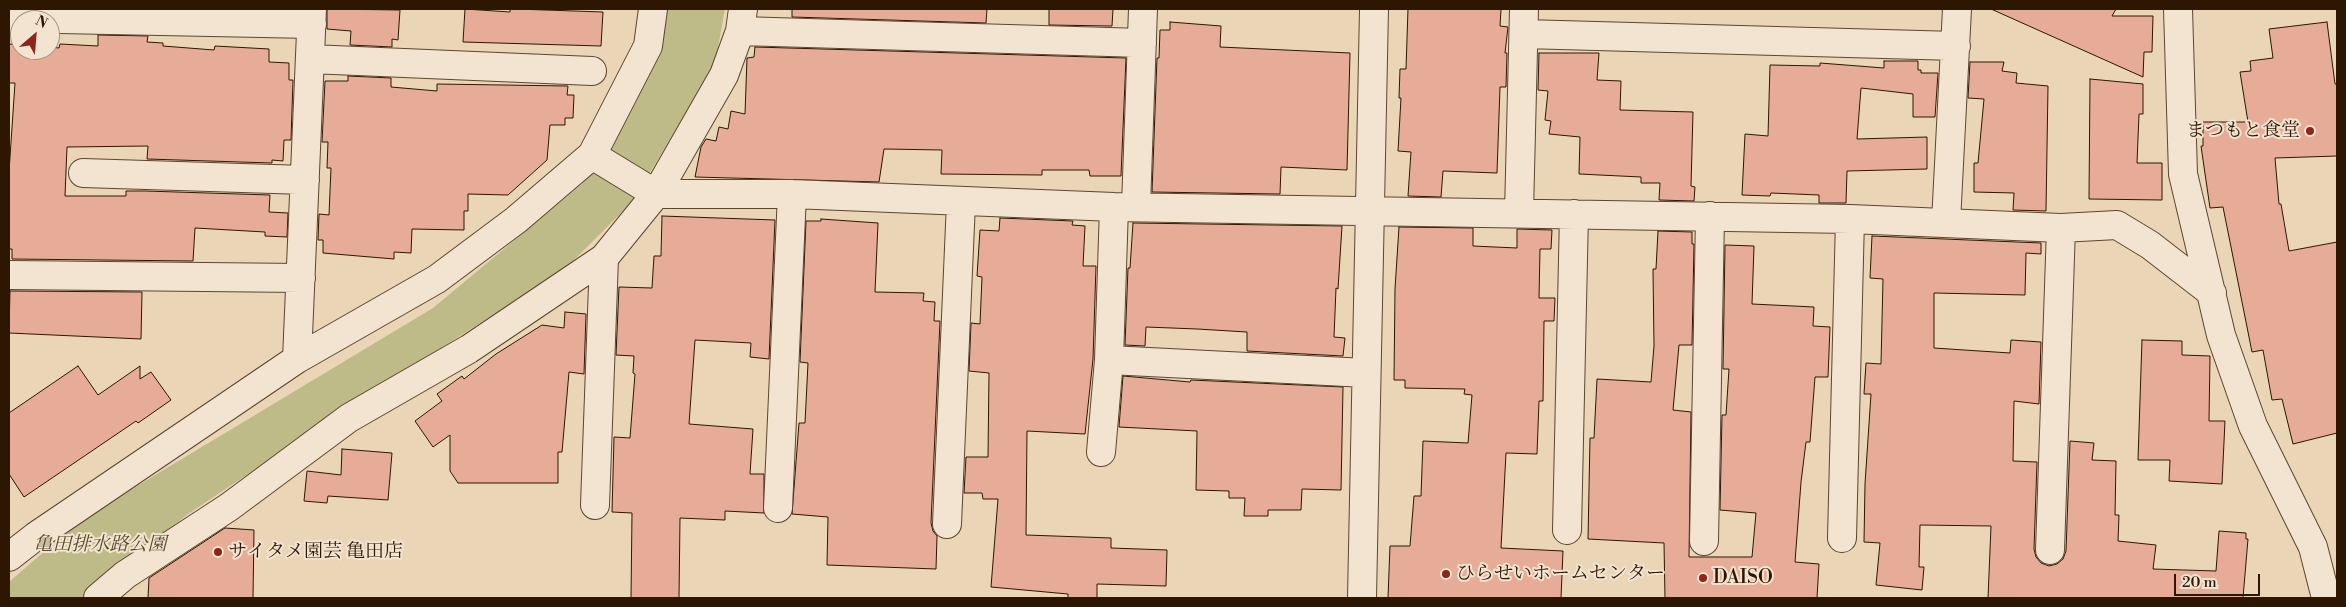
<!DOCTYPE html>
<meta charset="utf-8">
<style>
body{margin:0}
#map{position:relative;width:2346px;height:607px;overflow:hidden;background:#ebd5b7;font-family:"Libre Bodoni",serif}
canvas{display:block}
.frame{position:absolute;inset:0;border:10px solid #2d1602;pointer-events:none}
.north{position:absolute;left:10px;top:10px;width:50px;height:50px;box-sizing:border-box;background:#f2e4d0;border:1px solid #a3927e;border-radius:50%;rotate:27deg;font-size:14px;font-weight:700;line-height:20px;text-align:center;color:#2d1602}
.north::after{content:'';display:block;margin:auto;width:18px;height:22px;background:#8f2418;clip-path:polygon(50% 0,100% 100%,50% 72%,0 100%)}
.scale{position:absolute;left:2174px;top:574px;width:86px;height:22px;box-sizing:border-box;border:2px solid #2d1602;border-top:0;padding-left:6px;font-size:15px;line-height:18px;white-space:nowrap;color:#2d1602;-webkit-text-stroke:4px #f2e4d0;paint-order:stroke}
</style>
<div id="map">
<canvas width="2346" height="607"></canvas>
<div class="frame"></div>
<div class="north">N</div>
<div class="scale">20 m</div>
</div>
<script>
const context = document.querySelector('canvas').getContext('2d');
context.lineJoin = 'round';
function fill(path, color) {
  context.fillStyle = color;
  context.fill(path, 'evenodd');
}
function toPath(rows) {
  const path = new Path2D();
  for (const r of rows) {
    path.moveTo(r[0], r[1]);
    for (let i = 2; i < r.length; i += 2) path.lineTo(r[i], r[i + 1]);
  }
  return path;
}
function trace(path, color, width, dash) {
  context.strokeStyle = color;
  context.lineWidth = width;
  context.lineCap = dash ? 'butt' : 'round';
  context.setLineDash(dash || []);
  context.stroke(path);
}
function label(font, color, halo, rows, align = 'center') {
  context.font = font + ' "Libre Bodoni","Noto Serif JP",serif';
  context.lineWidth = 4;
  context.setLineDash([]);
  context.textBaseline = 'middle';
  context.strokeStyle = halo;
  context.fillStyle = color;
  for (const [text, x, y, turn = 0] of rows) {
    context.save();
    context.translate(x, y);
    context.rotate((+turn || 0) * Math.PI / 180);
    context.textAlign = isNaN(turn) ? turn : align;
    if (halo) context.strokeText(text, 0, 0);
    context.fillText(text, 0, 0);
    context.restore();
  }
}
fill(toPath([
 [667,9,725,9,715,64,633,201,566,268,341,412,188,514,86,598,9,598,9,582,82,519,433,308,583,183,664,28]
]), '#bfbb89');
const building = toPath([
 [327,9,400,10,398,40,392,39,392,47,350,45,351,31,327,29,327,9],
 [465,9,510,12,510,9,516,9,603,12,601,46,463,42,465,9],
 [792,9,987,9,986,23,792,17,792,9],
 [1049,9,1113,9,1112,26,1049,25,1049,9],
 [1408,9,1501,9,1500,26,1508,27,1505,53,1507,53,1506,87,1500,87,1497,173,1443,171,1441,197,1408,196,1411,152,1398,151,1401,98,1399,98,1400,69,1406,69,1408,9],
 [1991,9,2116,9,2112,16,2153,16,2152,52,2144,52,2143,77,1991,9],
 [1170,22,1221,26,1220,47,1350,53,1347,170,1281,167,1280,194,1152,192,1157,58,1159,58,1160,30,1170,30,1170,22],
 [2327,22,2335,84,2337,84,2337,156,2275,158,2279,204,2281,204,2289,251,2337,242,2337,433,2293,444,2282,399,2272,400,2263,350,2252,352,2223,207,2210,208,2201,146,2203,146,2203,122,2248,122,2240,72,2251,71,2250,61,2273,58,2269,29,2327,22],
 [98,35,148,36,147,42,163,43,163,46,214,50,215,46,269,49,269,62,289,63,289,80,293,80,291,140,284,140,283,161,272,160,272,163,147,159,148,146,67,147,65,196,126,196,126,191,145,191,270,195,269,212,288,213,287,237,265,236,265,232,195,228,193,261,12,259,12,249,9,249,9,172,15,83,9,83,9,44,20,45,20,50,50,50,50,47,59,48,60,44,98,46,98,35],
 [755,47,1126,58,1121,176,1090,176,1089,170,1042,170,1042,175,941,174,942,150,884,149,879,182,695,177,701,147,706,139,716,141,719,127,728,129,731,111,745,114,747,58,754,57,755,47],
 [1539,53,1599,53,1597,80,1621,81,1620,110,1693,112,1691,186,1695,187,1694,201,1659,200,1660,183,1641,183,1641,177,1579,174,1580,137,1549,134,1551,121,1545,120,1548,91,1538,90,1539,53],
 [1884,61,1918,61,1918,70,1921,70,1921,73,1938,73,1935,117,1913,117,1913,94,1861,88,1857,139,1927,137,1927,169,1847,171,1846,203,1819,203,1819,195,1771,193,1770,196,1742,195,1745,134,1768,136,1770,65,1820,66,1820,63,1884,68,1884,61],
 [1970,62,2004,62,2002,71,2017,73,2016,83,2048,86,2046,211,2013,210,2014,193,1974,192,1974,163,1978,163,1984,99,1968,98,1970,62],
 [348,76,391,78,391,87,437,91,437,84,568,86,567,95,574,95,573,118,565,118,565,125,550,125,547,160,508,195,468,194,468,211,464,211,464,230,412,229,411,253,394,252,394,259,323,253,323,240,318,240,319,214,329,215,331,168,327,168,328,142,322,142,325,81,348,81,348,76],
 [2090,79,2143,84,2143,114,2139,114,2137,163,2162,163,2162,200,2089,199,2090,79],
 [662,216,775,220,769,359,750,357,751,343,695,340,689,424,753,429,750,474,764,474,764,513,725,511,725,520,680,518,679,598,631,598,632,513,612,512,614,437,630,438,635,374,633,373,634,356,616,355,619,287,652,288,654,256,661,256,662,216],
 [1000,218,1073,221,1072,225,1085,226,1083,266,1096,266,1093,359,1085,434,1027,431,1026,535,1111,538,1111,548,1167,550,1166,586,1097,584,1097,598,1068,598,1068,594,991,587,998,499,983,499,982,493,964,493,966,457,988,457,989,373,969,371,971,323,980,324,982,277,977,276,980,230,999,231,1000,218],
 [821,219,878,223,875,292,924,293,923,301,935,302,934,321,940,321,931,523,933,531,937,536,936,569,827,565,828,517,792,514,799,423,805,423,808,363,800,362,806,221,821,221,821,219],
 [1133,223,1342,226,1338,289,1336,288,1334,337,1345,338,1343,356,1247,351,1247,332,1197,329,1146,327,1145,346,1125,345,1128,268,1130,268,1133,223],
 [1399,227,1473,228,1473,246,1517,248,1517,229,1552,230,1551,249,1540,249,1539,298,1555,298,1554,321,1544,321,1543,401,1539,401,1537,454,1506,453,1501,548,1563,551,1561,598,1388,598,1390,546,1410,546,1414,496,1421,496,1423,441,1468,443,1472,395,1464,394,1465,389,1405,388,1405,380,1394,380,1395,289,1399,227],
 [1658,231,1692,232,1692,244,1694,244,1692,345,1679,345,1673,410,1691,412,1689,557,1752,557,1756,513,1720,510,1722,415,1726,415,1729,369,1723,369,1725,245,1754,246,1752,304,1814,307,1813,326,1830,327,1828,377,1815,377,1810,442,1806,442,1801,482,1795,562,1819,564,1817,598,1665,598,1664,543,1588,539,1590,438,1594,438,1597,379,1651,382,1654,346,1653,269,1656,269,1658,231],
 [1872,236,2041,243,2041,254,2026,253,2025,295,1934,293,1934,348,2010,353,2011,340,2041,342,2039,404,2014,401,2013,461,2037,462,2034,549,2036,557,2041,563,2049,566,2057,564,2063,559,2066,551,2070,441,2094,443,2092,460,2116,461,2115,515,2119,515,2118,541,2156,545,2153,569,2216,571,2219,531,2246,533,2246,539,2248,539,2243,598,1988,598,1991,526,1920,525,1919,567,1924,567,1922,590,1876,585,1880,543,1864,542,1865,484,1871,394,1864,394,1866,363,1881,364,1883,279,1870,278,1872,236],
 [10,291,142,292,141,339,9,333,10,291],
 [565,312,586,314,584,374,569,372,562,452,558,452,558,483,458,483,450,471,450,435,433,447,415,421,442,401,437,394,462,376,464,379,496,354,542,325,564,328,565,312],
 [2142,340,2182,341,2182,355,2210,356,2209,421,2225,421,2222,484,2169,481,2170,460,2138,460,2142,340],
 [78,366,98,395,140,366,140,379,151,372,171,400,138,423,136,421,24,497,9,474,9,413,78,366],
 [1123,376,1190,382,1191,380,1343,387,1341,490,1302,489,1301,510,1268,510,1268,516,1244,516,1245,498,1229,498,1229,491,1196,490,1197,431,1119,427,1123,376],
 [342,449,392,453,388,500,328,496,327,503,304,501,307,471,341,475,342,449],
 [225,528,254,530,253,598,148,598,149,578,225,528]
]);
fill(building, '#e7ac97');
trace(building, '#2d1602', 1);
const street = toPath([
 [2178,9,2183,174,2221,335,2253,426,2313,547,2326,598],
 [9,18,312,24],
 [740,31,1142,43],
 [1524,34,1956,46],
 [310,59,592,71],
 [592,155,656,194,792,194,1114,207,1850,219,2061,228,2117,225,2150,245,2212,293],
 [83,173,305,180],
 [1136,206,1143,9],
 [1519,213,1524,9],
 [1946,222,1957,9],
 [9,275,301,278],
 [297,359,312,9],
 [1109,360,1366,373],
 [1101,452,1109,360,1114,207],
 [595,505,604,258],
 [778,508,792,194],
 [947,524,961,202],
 [1567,530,1574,214],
 [1842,538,1850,219],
 [1704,541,1710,216],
 [2050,550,2061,228],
 [9,557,36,536,297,359,437,279,516,220,592,155,648,46,653,9],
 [98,598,125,575,229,507,349,418,469,349,604,258,656,194,724,75,740,31,743,9],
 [1362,598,1374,9]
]);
trace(street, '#5c462f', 30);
trace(street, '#f2e4d0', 28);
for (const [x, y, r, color] of [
 [2310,131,5,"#8f2418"],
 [218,552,5,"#8f2418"],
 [1446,574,5,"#8f2418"],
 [1703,578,5,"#8f2418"]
]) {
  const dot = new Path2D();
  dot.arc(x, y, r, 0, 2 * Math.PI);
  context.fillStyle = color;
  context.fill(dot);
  trace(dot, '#f2e4d0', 2);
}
label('19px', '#2d1602', '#f2e4d0', [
 ["まつもと食堂",2300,131,"right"],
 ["サイタメ園芸 亀田店",228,552],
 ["ひらせいホームセンター",1456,574],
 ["DAISO",1713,578]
], 'left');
label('italic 19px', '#59482a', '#f2e4d0', [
 ["亀田排水路公園",100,545]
]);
</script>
